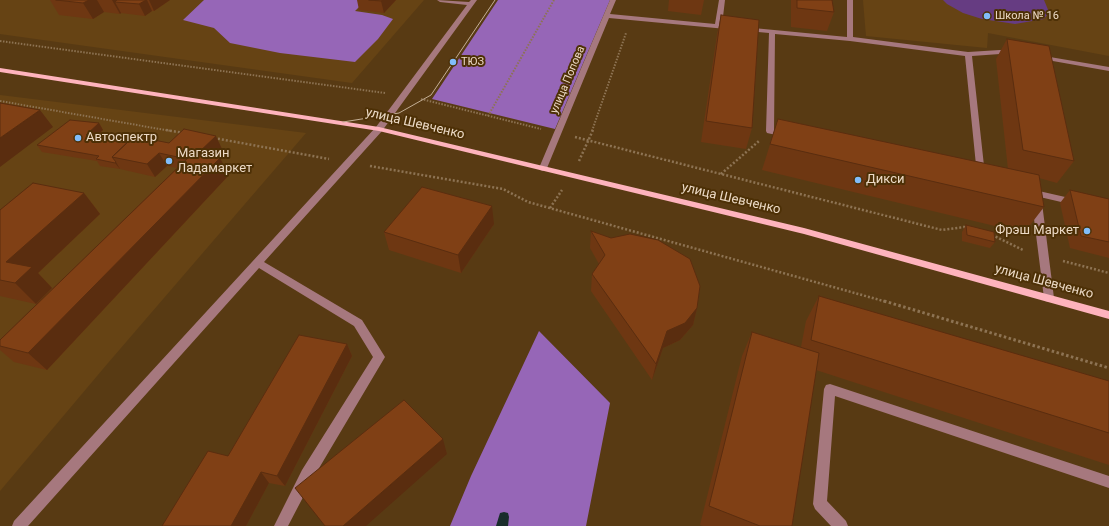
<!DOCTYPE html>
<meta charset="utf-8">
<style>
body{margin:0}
canvas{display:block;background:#583a13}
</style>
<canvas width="1109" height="526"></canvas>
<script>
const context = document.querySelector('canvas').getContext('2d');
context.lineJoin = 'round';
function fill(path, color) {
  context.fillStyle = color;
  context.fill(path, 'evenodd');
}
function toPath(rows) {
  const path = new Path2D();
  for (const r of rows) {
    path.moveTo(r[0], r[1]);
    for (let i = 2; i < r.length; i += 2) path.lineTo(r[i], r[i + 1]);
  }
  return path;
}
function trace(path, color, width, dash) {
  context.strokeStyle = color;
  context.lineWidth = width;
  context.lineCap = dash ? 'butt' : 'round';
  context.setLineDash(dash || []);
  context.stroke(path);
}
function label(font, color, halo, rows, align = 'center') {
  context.font = font + ' Roboto,sans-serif';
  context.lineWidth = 4;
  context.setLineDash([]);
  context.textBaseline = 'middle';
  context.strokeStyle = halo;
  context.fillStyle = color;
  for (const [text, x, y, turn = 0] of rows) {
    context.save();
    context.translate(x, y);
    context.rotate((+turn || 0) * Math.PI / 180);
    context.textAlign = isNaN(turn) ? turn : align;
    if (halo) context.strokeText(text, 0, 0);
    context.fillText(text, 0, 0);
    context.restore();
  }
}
fill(toPath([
 [0,0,424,0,352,83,0,34],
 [863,0,1109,0,1109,56,988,33,987,48,866,36],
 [0,95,306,133,108,363,0,491]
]), '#664314');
fill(toPath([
 [943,0,1044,0,1049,12,1044,19,1015,24,982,19,963,13,947,4]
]), '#663c82');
fill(toPath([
 [204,0,366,0,355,11,382,15,393,19,378,39,355,62,280,53,230,43,214,28,183,20],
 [498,0,610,0,555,129,432,99],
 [539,331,610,403,586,526,450,526,471,476]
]), '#9666b7');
fill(toPath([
 [504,512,508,513,509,517,508,526,496,526,500,513,504,512]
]), '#192d2b');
trace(toPath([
 [0,41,385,93],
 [421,99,541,129],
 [0,101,171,131],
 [488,116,554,0],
 [592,131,626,33]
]), '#8d7353', 2, [1.5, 1.5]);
trace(toPath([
 [166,130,184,133],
 [575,137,942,230,964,227,968,228],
 [214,138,329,159],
 [579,161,593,130],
 [370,166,503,189,528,202,887,302],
 [721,174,759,141],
 [550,208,562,190],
 [992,235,1023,250],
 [1063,261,1109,273]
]), '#8d7353', 2.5, [2, 2]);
trace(toPath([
 [884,301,1109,368]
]), '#8d7353', 3, [2.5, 2.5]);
fill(toPath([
 [437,0,469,2,471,0,477,0,382,131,264,262,362,320,385,357,312,480,288,526,274,526,302,470,373,357,354,326,259,268,28,526,12,526,14,521,376,127,467,5,440,2,437,0],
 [610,0,616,0,610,14,715,24,719,0,725,0,722,25,847,37,847,0,853,0,853,37,968,52,1000,50,1015,52,1016,53,1013,55,1000,54,972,56,985,175,981,178,977,175,965,56,850,41,775,34,774,130,789,133,790,135,786,137,767,133,766,131,769,33,609,18,547,168,543,171,540,170,539,168,610,0],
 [1038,55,1109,67,1109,71,1036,58,1035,57,1038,55],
 [1030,189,1074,199,1079,202,1074,205,1027,194,1026,192,1030,189],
 [1037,200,1042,203,1054,298,1053,301,1049,302,1045,301,1044,298,1032,203,1037,200],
 [830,384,1109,476,1109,488,835,396,827,501,846,521,848,526,831,526,815,509,813,504,824,389,826,385,830,384]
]), '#a6787e');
fill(toPath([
 [0,68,379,127,804,228,1109,311,1109,319,804,234,379,131,0,72,0,68]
]), '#feb3bd');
trace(toPath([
 [343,122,399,113,431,95,495,0]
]), '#c3ae94', 1);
fill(toPath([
 [50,0,170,0,154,11,152,11,145,16,121,13,120,14,104,12,93,19,59,15],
 [357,0,396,0,384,13,359,10],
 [669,0,704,0,701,15,668,11],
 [791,0,832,0,834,12,827,31,791,27],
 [721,15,752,128,746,149,701,142,717,35],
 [1007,39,1074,161,1057,183,1039,178,1044,207,1024,233,762,170,778,119,1008,169,996,59],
 [99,123,103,130,96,137,127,143,169,143,222,149,214,157,229,175,47,370,14,362,0,350,0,340,177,168,167,166,155,177,120,169,100,166,97,161,42,152,37,145],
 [1070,190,1109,199,1109,258,1070,248,1060,203],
 [84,193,100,214,38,273,52,288,36,304,0,296,0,210],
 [494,224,461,273,389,250,384,232],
 [966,225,995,242,990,248,962,241,962,232],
 [591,231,697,308,693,325,680,340,663,348,652,380,591,291,592,274,599,264,590,248],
 [819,296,1109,381,1109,465,816,370,792,526,703,526,700,525,742,356,752,332,801,347,806,321],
 [347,344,352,356,285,486,269,483,246,526,162,526]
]), '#6e3712');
fill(toPath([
 [89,0,97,0,104,12,93,19,83,3],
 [112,0,141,0,115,2,121,13,120,14],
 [146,0,147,0,152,11,145,16,139,4],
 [149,0,170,0,154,11],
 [383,0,396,0,384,13,381,1],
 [40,110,53,127,0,167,0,138],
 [99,123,103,130,90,141,86,135],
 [216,136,222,149,197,173,190,160],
 [159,153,167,166,155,177,147,164],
 [220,158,229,175,47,370,28,353],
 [116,162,120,169,115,163],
 [84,193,100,214,38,273,52,288,36,304,15,283,6,262],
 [492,206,494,224,461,273,458,255],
 [697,308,693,325,680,340,663,348,652,380,656,364,667,331],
 [347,344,352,356,285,486,277,476],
 [443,439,447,454,366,526,343,526],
 [261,472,269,483,246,526,231,526]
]), '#5a2d0f');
const building = toPath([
 [56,0,89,0,83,3,56,0],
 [117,0,146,0,139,4,115,2,117,0],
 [369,0,383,0,381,1,369,0],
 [797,0,832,0,834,12,797,8,797,0],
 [721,15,759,20,752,128,706,121,721,15],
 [1007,39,1049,46,1074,161,1023,150,1007,39],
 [0,103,40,110,0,138,0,103],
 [778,119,1039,175,1044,207,770,144,778,119],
 [70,120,99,123,86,135,127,143,112,157,116,162,115,163,96,159,99,156,37,145,70,120],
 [184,129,216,136,197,154,193,153,187,159,159,153,147,164,112,157,134,136,169,143,184,129],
 [193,153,220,158,28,353,0,346,0,340,193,153],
 [33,183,84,193,6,262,32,267,15,283,0,280,0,210,33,183],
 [422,187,492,206,458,255,384,232,422,187],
 [1070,190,1109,199,1109,242,1081,236,1070,190],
 [966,225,994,232,995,242,967,235,966,225],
 [591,231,611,238,630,234,658,240,690,259,700,286,697,308,685,323,667,331,656,364,592,274,605,255,591,231],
 [819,296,1109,381,1109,433,811,340,819,296],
 [752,332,819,353,792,526,760,526,709,506,752,332],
 [299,335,347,344,277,476,261,472,231,526,162,526,208,451,228,456,299,335],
 [404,400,443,439,343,526,325,526,295,488,404,400]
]);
fill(building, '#804015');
trace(building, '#5a2d0f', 1);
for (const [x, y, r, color] of [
 [987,16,4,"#81bdfa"],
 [453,62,4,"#81bdfa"],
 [78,138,4,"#81bdfa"],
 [169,161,4,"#81bdfa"],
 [858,180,4,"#81bdfa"],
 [1087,231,4,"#81bdfa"]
]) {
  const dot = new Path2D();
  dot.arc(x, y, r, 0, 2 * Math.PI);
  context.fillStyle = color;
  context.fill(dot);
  trace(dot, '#4d3006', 1.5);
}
label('11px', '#ecdac6', '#4d3006', [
 ["Школа № 16",995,16],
 ["ТЮЗ",461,62]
], 'left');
label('11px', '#ecdac6', '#4d3006', [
 ["улица Попова",568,80,-67]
]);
label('13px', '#ecdac6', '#4d3006', [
 ["улица Шевченко",415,124,13],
 ["улица Шевченко",731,199,13],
 ["улица Шевченко",1044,282,15]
]);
label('13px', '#ecdac6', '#4d3006', [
 ["Автоспектр",86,138],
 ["Магазин",177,154],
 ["Ладамаркет",177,169],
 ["Дикси",866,180],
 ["Фрэш Маркет",1079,231,"right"]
], 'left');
</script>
